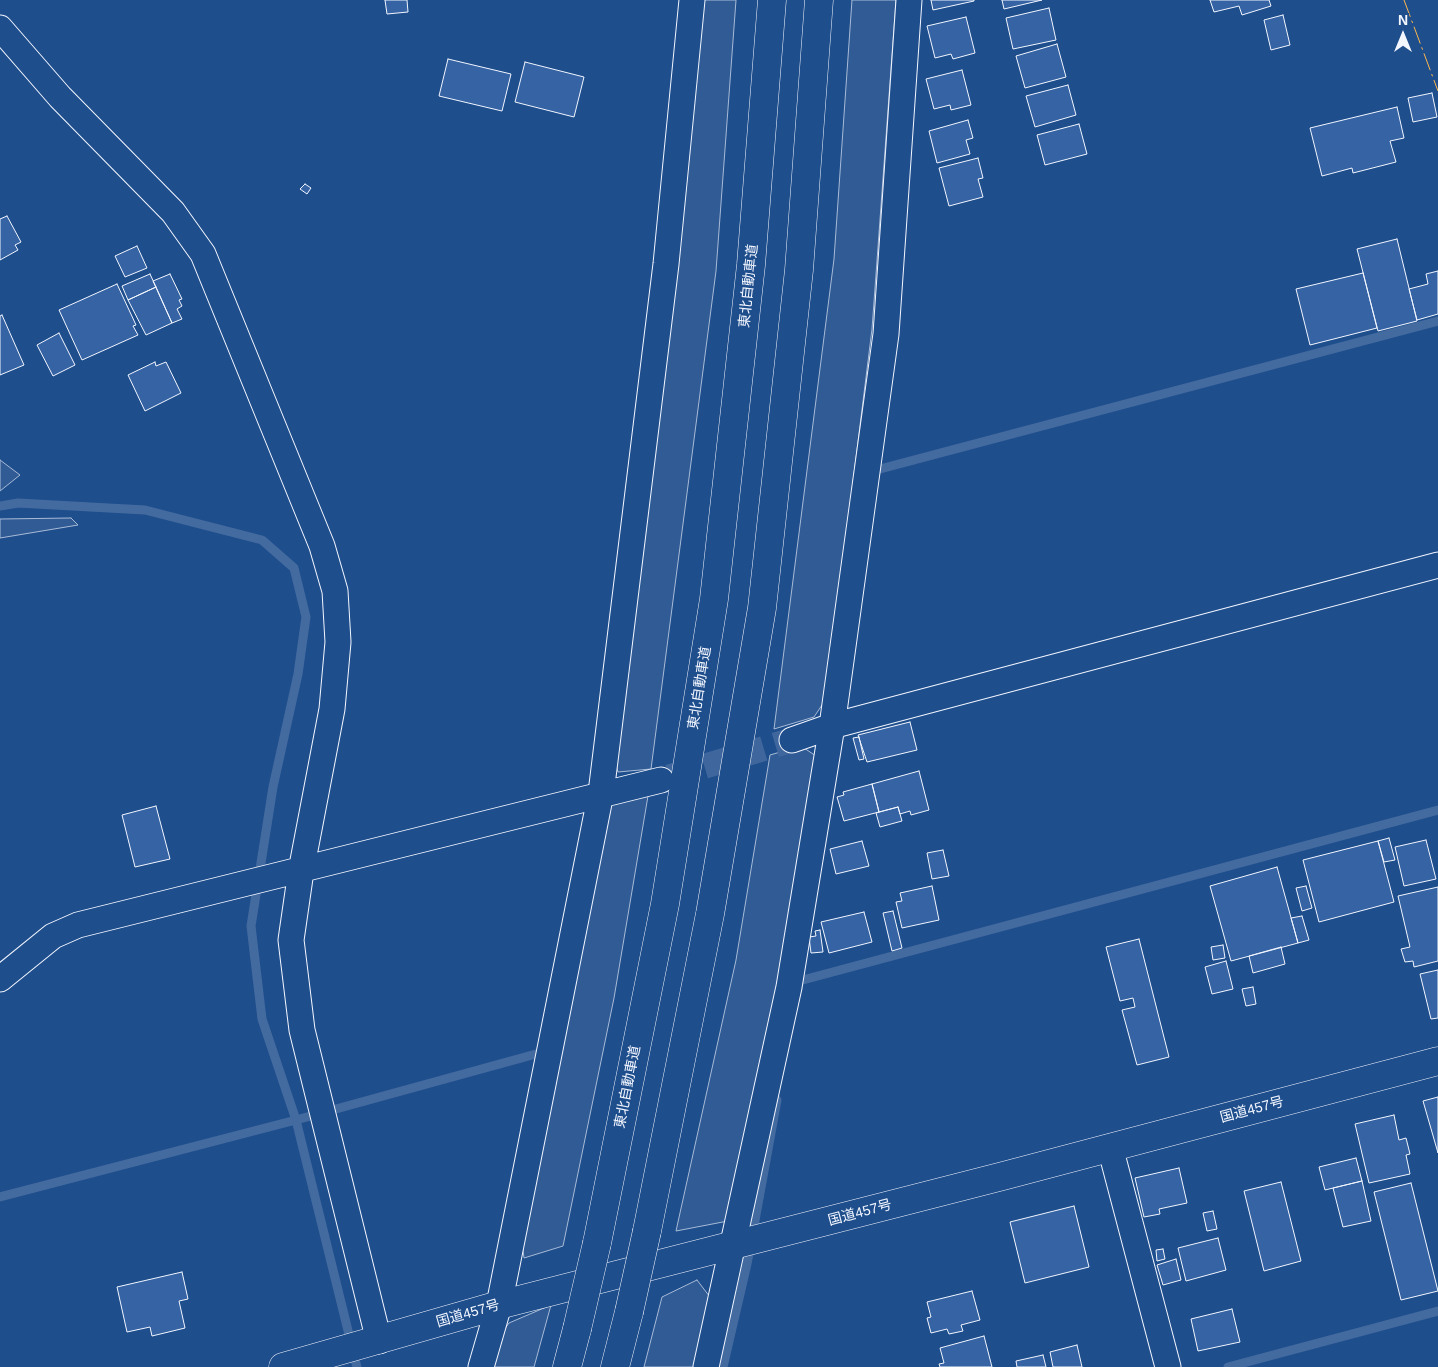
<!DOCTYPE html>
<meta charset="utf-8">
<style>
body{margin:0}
#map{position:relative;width:1438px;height:1367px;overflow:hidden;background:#1f4e8c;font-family:Arial,sans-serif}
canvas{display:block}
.north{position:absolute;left:1378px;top:10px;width:50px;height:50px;-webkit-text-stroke:4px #1f4e8c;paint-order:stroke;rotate:0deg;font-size:14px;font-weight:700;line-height:20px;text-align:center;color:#f2f6ff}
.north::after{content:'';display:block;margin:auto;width:18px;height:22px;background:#f2f6ff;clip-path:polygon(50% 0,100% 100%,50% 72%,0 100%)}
</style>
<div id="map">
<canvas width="1438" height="1367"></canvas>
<div class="north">N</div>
</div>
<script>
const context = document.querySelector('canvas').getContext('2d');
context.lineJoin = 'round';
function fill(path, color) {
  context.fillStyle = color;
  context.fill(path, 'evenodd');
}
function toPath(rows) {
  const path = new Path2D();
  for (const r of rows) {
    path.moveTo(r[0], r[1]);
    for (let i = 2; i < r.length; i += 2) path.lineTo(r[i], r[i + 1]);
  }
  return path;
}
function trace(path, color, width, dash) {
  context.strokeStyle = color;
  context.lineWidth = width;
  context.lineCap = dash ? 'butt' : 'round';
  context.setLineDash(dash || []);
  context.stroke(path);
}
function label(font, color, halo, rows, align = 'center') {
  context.font = font + ' Arial,"Noto Sans JP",sans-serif';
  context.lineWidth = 4;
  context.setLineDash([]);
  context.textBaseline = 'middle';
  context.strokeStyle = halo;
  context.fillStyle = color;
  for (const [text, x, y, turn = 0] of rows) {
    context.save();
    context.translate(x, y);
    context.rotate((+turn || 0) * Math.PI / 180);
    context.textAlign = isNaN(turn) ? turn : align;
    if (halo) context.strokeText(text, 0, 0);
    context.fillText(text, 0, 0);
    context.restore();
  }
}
const built = toPath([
 [701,0,736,0,716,271,651,769,618,772,612,753,701,0],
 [852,0,896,0,872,329,826,699,814,717,774,729,834,259,852,0],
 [0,460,20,475,0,491,0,460],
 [71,518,78,525,0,538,0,519,71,518],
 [801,746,819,758,777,992,728,1221,676,1231,736,960,770,755,801,746],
 [649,790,614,998,563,1246,524,1258,521,1236,607,808,613,799,649,790],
 [697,1280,713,1301,697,1367,644,1367,662,1297,697,1280],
 [551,1305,534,1367,482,1367,484,1358,509,1323,551,1305]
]);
fill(built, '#305b95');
trace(built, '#a8bbd7', 1);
trace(toPath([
 [880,469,1438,321],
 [0,506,18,503,145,510,262,540,294,568,306,617,298,674,273,787,251,926,262,1019,296,1120,357,1367],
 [798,989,799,981,1438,810],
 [0,1197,296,1120,536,1054],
 [723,1367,747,1264,777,1100],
 [1228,1367,1438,1311]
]), '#446ba0', 9);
const building = toPath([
 [385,0,407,0,408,12,387,14,385,0],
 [931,0,974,0,974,1,933,10,931,0],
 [1002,0,1042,0,1004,9,1002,0],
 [1210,0,1269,0,1271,6,1242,15,1239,6,1214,12,1210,0],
 [1049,8,1056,40,1013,49,1006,18,1049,8],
 [1283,15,1290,45,1271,50,1264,20,1283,15],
 [966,17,975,53,953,59,951,54,935,58,927,26,966,17],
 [1057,44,1066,77,1025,88,1016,56,1057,44],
 [448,59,511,74,502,111,439,96,448,59],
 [525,62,584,77,574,117,515,102,525,62],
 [962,70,971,105,951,110,950,105,934,109,926,79,962,70],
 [1068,85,1076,115,1035,127,1026,96,1068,85],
 [1432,93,1437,117,1413,122,1408,98,1432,93],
 [1397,107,1404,138,1390,141,1396,162,1353,173,1352,168,1322,176,1310,128,1397,107],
 [968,120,973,138,966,140,970,154,937,163,929,131,968,120],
 [1079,124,1087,154,1045,165,1037,135,1079,124],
 [978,158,983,178,978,179,983,197,949,206,939,168,978,158],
 [305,184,311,188,307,194,300,189,305,184],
 [7,216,21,242,15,245,18,250,0,260,0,219,7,216],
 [1397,239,1417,321,1378,331,1357,249,1397,239],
 [137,246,147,268,125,277,115,256,137,246],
 [1438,271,1438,314,1417,320,1409,289,1428,284,1426,274,1438,271],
 [1363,273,1377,328,1310,345,1296,289,1363,273],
 [150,274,156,287,128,300,122,286,150,274],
 [170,274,182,299,179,300,182,306,177,309,182,319,172,323,153,281,170,274],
 [117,284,136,325,133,326,138,335,82,360,59,310,117,284],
 [156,287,172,323,146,335,128,300,156,287],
 [2,315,24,365,0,375,0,316,2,315],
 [59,333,75,365,53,376,37,345,59,333],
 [155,362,156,366,166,362,181,393,145,411,128,375,155,362],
 [910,722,917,750,867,762,858,735,910,722],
 [859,737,864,759,859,760,853,738,859,737],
 [919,771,929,810,911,815,910,811,900,814,898,807,879,812,872,784,919,771],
 [872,784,879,812,844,821,837,797,844,795,843,792,872,784],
 [156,806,170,859,135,867,122,815,156,806],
 [898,807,902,821,880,827,876,813,898,807],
 [1389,838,1395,860,1384,862,1378,841,1389,838],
 [1426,840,1436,879,1404,886,1395,847,1426,840],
 [862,841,869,866,836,874,830,849,862,841],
 [1378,841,1394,902,1319,922,1303,860,1378,841],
 [943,850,949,876,932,879,927,853,943,850],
 [1277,867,1298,943,1231,961,1210,886,1277,867],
 [932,886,939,920,902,928,896,902,902,901,900,893,932,886],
 [1306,886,1312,908,1302,911,1296,888,1306,886],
 [1438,887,1438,961,1414,967,1413,961,1405,962,1401,949,1410,947,1398,896,1438,887],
 [893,911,902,948,892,951,883,913,893,911],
 [864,912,872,942,829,953,821,922,864,912],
 [1302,916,1309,940,1298,943,1291,918,1302,916],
 [820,930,823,952,811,953,809,937,816,936,815,931,820,930],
 [1139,939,1169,1057,1137,1065,1122,1010,1135,1007,1133,998,1120,1001,1106,947,1139,939],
 [1223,945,1225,958,1213,960,1211,947,1223,945],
 [1281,947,1285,964,1253,973,1249,956,1281,947],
 [1226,961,1233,989,1212,994,1205,967,1226,961],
 [1438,970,1438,1018,1431,1019,1420,974,1438,970],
 [1253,987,1256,1004,1246,1006,1242,989,1253,987],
 [1438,1097,1438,1153,1423,1101,1438,1097],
 [1394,1115,1399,1140,1406,1138,1410,1154,1406,1155,1410,1174,1369,1183,1355,1124,1394,1115],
 [1356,1158,1362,1181,1325,1190,1319,1167,1356,1158],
 [1179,1168,1187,1203,1159,1209,1160,1214,1144,1217,1135,1178,1179,1168],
 [1362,1181,1371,1221,1343,1227,1333,1188,1362,1181],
 [1281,1182,1301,1261,1264,1271,1244,1191,1281,1182],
 [1411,1183,1438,1291,1401,1300,1374,1192,1411,1183],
 [1074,1206,1089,1267,1025,1283,1010,1222,1074,1206],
 [1213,1211,1217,1229,1207,1231,1203,1213,1213,1211],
 [1218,1238,1226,1270,1186,1281,1178,1248,1218,1238],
 [1163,1249,1165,1259,1157,1261,1156,1250,1163,1249],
 [1176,1259,1181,1280,1163,1285,1157,1265,1176,1259],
 [182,1272,188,1299,179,1301,185,1328,152,1336,150,1327,127,1332,117,1287,182,1272],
 [972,1291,980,1320,961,1325,963,1331,949,1334,947,1329,931,1333,927,1318,931,1317,927,1302,972,1291],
 [1232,1309,1240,1342,1198,1351,1191,1319,1232,1309],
 [984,1336,992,1367,940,1367,939,1364,944,1363,940,1348,984,1336],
 [1077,1345,1082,1367,1053,1367,1050,1352,1077,1345],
 [1043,1355,1046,1367,1017,1367,1016,1361,1043,1355]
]);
fill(building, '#3563a3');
trace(building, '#f2f6ff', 1);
trace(toPath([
 [669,777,792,740]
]), '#3f679d', 25, [25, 12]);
const minor = toPath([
 [0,28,60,97,173,212,203,254,322,546,335,591,338,642,332,709,301,871,291,940,302,1030,379,1341],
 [792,740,832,726,1438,565],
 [0,979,53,936,78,925,661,780],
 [1110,1147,1168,1367],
 [481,1367,499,1305,601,793,666,264,692,0],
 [706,1367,789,987,832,726,886,334,909,0]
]);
const trunk = toPath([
 [283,1367,499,1305,1003,1176,1438,1061]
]);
const motorway = toPath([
 [647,1231,710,914,762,608,799,270,819,0],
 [597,1243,665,904,714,599,751,265,772,0],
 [567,1367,577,1329],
 [615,1367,629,1312]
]);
trace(minor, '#f2f6ff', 27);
trace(trunk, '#f2f6ff', 29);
trace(motorway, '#f2f6ff', 29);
trace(minor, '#1f4e8c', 25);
trace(trunk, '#1f4e8c', 28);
trace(motorway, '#1f4e8c', 28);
const motorwayBridge = toPath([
 [629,1312,647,1231],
 [577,1329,597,1243]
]);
trace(motorwayBridge, '#f2f6ff', 29, []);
trace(motorwayBridge, '#1f4e8c', 28);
trace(toPath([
 [1404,0,1438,91]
]), '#ffb74d', 1, [18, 4, 2.5, 4]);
label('14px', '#f2f6ff', '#1f4e8c', [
 ["東北自動車道",749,286,-84],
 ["東北自動車道",700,688,-81],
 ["東北自動車道",628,1087,-79],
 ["国道457号",1252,1110,-15],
 ["国道457号",860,1213,-15],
 ["国道457号",468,1314,-16]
]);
</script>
